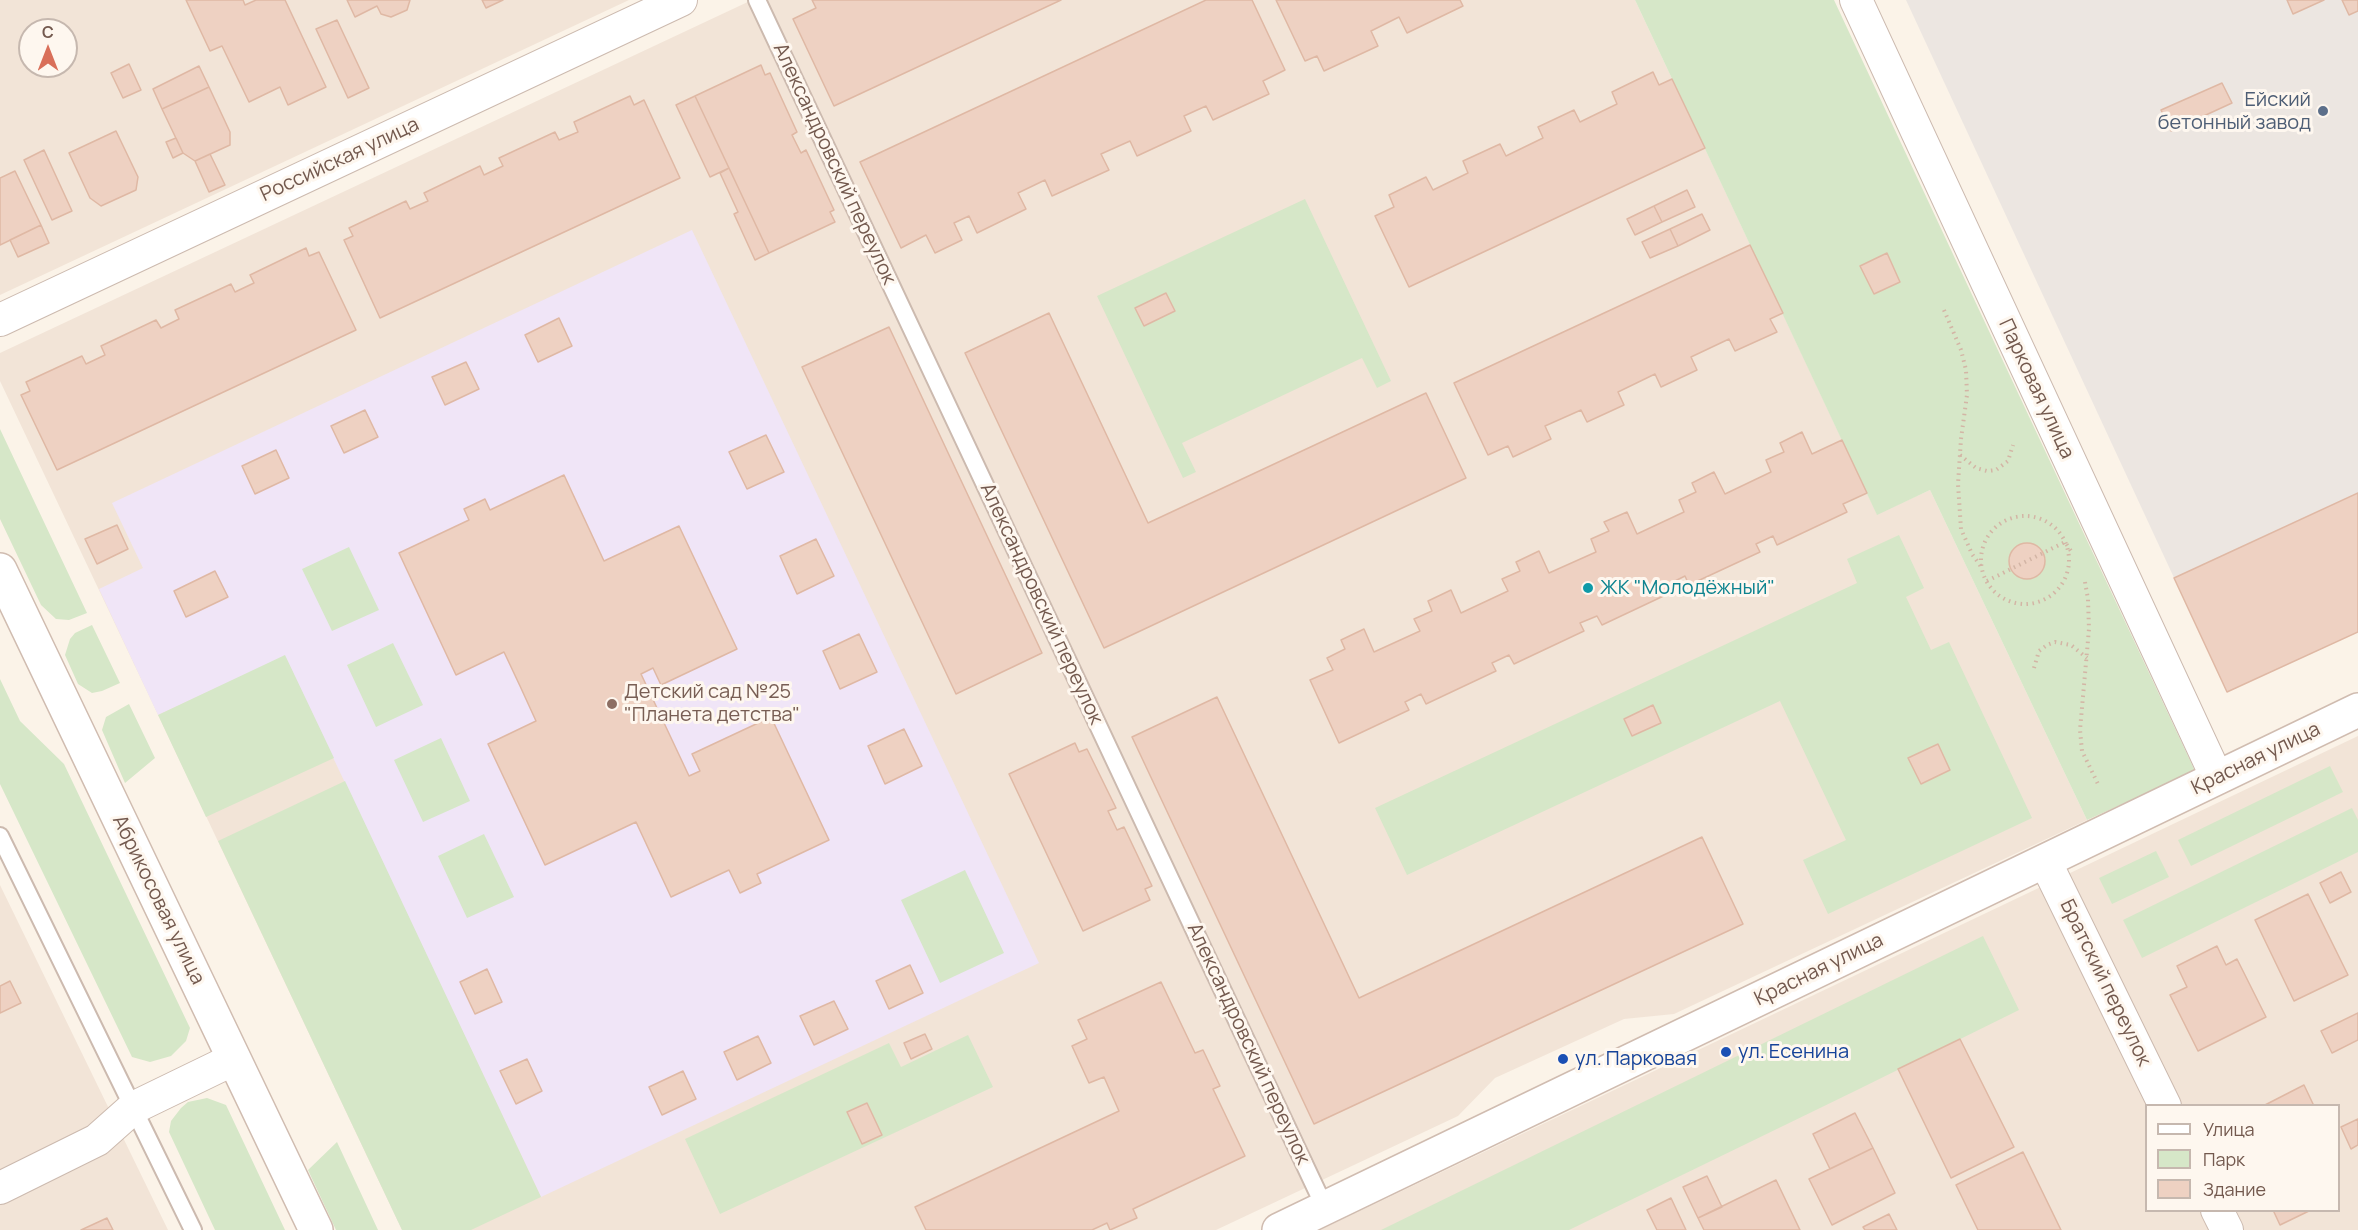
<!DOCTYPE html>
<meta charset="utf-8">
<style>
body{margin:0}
#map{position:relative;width:2358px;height:1230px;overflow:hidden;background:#fbf3e8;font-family:Manrope,sans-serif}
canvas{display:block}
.legend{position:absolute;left:2145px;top:1104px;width:195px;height:108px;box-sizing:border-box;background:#fef7ef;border:2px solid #c6b8af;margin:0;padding:8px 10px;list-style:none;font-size:18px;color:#73594e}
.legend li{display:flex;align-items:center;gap:12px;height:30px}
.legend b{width:30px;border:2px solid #c6b8af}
.north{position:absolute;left:18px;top:18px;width:60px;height:60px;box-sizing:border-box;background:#fef7ef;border:2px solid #c6b8af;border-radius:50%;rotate:0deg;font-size:16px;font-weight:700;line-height:24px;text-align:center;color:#73594e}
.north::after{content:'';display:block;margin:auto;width:21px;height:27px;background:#d96f59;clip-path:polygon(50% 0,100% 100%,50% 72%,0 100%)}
</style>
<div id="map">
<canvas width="2358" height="1230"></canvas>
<ul class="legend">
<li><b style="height:8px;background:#fff"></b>Улица</li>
<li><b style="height:16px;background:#d6e7c8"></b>Парк</li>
<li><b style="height:16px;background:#eed1c2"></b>Здание</li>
</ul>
<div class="north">С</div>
</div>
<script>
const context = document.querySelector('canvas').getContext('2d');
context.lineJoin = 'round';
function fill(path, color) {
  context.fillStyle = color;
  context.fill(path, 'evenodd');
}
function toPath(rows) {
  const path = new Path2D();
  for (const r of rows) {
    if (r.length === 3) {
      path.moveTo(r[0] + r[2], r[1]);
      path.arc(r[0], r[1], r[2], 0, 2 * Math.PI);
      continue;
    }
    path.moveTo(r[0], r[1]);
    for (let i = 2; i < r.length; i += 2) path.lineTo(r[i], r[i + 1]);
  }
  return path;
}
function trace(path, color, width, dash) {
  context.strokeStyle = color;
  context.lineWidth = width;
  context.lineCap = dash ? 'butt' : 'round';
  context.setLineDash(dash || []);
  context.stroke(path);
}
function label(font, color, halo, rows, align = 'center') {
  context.font = font + ' Manrope,sans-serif';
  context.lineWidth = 6;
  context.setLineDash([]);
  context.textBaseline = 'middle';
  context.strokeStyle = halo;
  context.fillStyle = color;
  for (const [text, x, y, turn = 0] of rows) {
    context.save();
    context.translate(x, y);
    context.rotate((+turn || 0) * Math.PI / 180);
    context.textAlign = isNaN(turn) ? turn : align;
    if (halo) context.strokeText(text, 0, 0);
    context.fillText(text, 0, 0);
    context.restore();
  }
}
fill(toPath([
 [0,0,629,0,0,295],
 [30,30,66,30,66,66,30,66],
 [752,0,1635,0,1877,514,1930,490,2087,820,1674,1014,1624,1019,1495,1078,1458,1116,1216,1230,402,1230,0,381,0,353],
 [2358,736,2358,1230,1320,1230],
 [2146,1106,2338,1106,2338,1210,2146,1210],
 [0,885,168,1230,0,1230]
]), '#f2e4d7');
fill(toPath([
 [1906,0,2358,0,2358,632,2227,692]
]), '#ece6e1');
fill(toPath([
 [692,230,1039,963,541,1197,285,656,158,715,99,589,143,568,112,503]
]), '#f0e5f7');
fill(toPath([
 [1635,0,1834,0,2195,771,2087,820,1930,490,1877,515],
 [1305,199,1391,381,1377,388,1362,358,1182,443,1196,472,1183,478,1097,296],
 [0,429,87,613,69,620,56,619,41,605,0,519],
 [1899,535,1924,588,1906,597,1931,650,1949,642,2032,818,1828,914,1803,860,1846,840,1780,701,1407,875,1375,808,1857,583,1847,559],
 [349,547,379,610,332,631,302,569],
 [92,625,120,683,102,691,92,693,78,684,65,655,70,639,75,633],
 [393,643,423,705,376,727,347,665],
 [285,655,334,758,206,817,158,715],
 [0,679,20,721,64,764,190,1028,186,1041,171,1056,150,1062,132,1057,0,784],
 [129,704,155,758,125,783,102,730,106,717],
 [441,738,470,801,423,822,394,760],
 [2330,766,2343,792,2191,866,2178,840],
 [345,781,541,1197,471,1230,402,1230,218,841],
 [2352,808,2358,820,2358,852,2142,958,2123,920],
 [484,834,514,897,467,918,438,856],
 [2156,851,2169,877,2112,904,2099,878],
 [965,870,1004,953,940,983,901,900],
 [1983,936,2019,1010,1855,1091,1569,1230,1381,1230],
 [968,1035,993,1087,720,1214,685,1139,889,1043,901,1067],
 [207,1098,226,1105,285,1230,215,1230,169,1132,171,1121,181,1108,188,1102],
 [337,1142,378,1230,336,1230,308,1170]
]), '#d6e7c8');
const building = toPath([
 [186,0,243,0,245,5,256,0,285,0,326,87,288,105,280,87,249,102,222,46,210,51,186,0],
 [347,0,410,0,407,10,391,17,381,14,377,6,355,17,347,0],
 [482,0,503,0,486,8,482,0],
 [812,0,1061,0,834,106,793,19,816,8,812,0],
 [1206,0,1252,0,1285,70,1263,81,1269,94,1213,120,1206,106,1184,116,1191,131,1137,156,1130,141,1101,154,1109,170,1052,196,1045,180,1018,193,1026,209,977,233,969,216,954,223,962,240,935,253,926,235,901,248,860,162,1206,0],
 [1276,0,1460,0,1463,6,1407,33,1399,17,1371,31,1378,46,1324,71,1317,56,1305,61,1276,0],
 [2287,0,2324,0,2293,14,2287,0],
 [2342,0,2358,0,2358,11,2349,15,2342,0],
 [337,20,369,88,348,98,316,29,337,20],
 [129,64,141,90,123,98,111,73,129,64],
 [761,65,765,75,770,73,797,132,792,135,801,153,806,150,834,210,830,212,835,222,769,253,695,96,761,65],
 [199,66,209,87,162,109,153,89,199,66],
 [1653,72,1659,85,1672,79,1705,148,1409,287,1375,216,1394,207,1389,195,1426,177,1433,190,1468,173,1463,161,1500,144,1506,156,1543,138,1538,127,1574,110,1580,122,1617,104,1612,92,1653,72],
 [2222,83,2232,103,2171,131,2161,110,2222,83],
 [209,87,230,132,230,145,195,161,183,153,162,109,209,87],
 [630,96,634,105,644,100,680,178,380,318,344,240,353,236,349,228,406,201,410,209,428,201,424,193,480,166,484,175,503,166,499,158,555,132,559,140,578,132,574,122,630,96],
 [695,96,729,168,710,177,676,105,695,96],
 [116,131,138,177,136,190,101,206,90,198,69,153,116,131],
 [176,138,183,153,173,158,166,142,176,138],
 [44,150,72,211,52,220,24,160,44,150],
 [210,154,225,185,209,192,195,161,210,154],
 [729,168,769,253,755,260,734,214,738,212,720,173,729,168],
 [15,171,41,225,0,245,0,178,15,171],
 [1687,190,1695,207,1662,222,1654,206,1687,190],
 [1654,206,1662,222,1635,235,1627,219,1654,206],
 [1702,214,1710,230,1678,246,1670,229,1702,214],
 [41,225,49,243,18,257,10,240,41,225],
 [1670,229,1678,246,1650,258,1642,242,1670,229],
 [1750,245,1783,313,1770,319,1777,332,1735,351,1729,339,1691,357,1697,370,1661,387,1655,374,1618,392,1624,405,1587,422,1581,410,1545,426,1551,439,1513,457,1508,446,1488,455,1454,383,1750,245],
 [306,248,309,256,319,252,356,330,57,470,21,395,30,391,26,382,82,356,86,364,105,355,101,346,156,320,161,328,179,319,175,310,231,284,235,292,254,283,250,275,306,248],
 [1887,253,1900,282,1874,294,1860,266,1887,253],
 [1166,293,1175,311,1144,326,1135,308,1166,293],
 [1049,313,1148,523,1426,393,1466,478,1104,648,965,353,1049,313],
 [559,318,572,346,538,362,525,335,559,318],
 [889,327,1042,653,956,694,802,367,889,327],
 [466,362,479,389,445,405,432,377,466,362],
 [365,410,378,437,344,453,331,426,365,410],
 [1802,432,1812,454,1842,440,1867,493,1843,504,1847,512,1777,545,1773,536,1756,544,1760,552,1689,585,1685,576,1669,584,1672,592,1602,625,1597,616,1580,623,1584,631,1514,664,1509,655,1492,663,1496,671,1426,704,1421,694,1405,702,1409,710,1339,743,1310,680,1333,670,1327,658,1345,649,1341,640,1364,629,1374,652,1420,631,1414,619,1432,611,1428,601,1451,590,1461,613,1508,591,1502,579,1520,571,1516,562,1539,551,1549,573,1596,552,1591,539,1609,531,1604,522,1627,512,1637,534,1684,512,1679,500,1696,492,1692,483,1714,472,1725,494,1771,472,1766,460,1784,452,1780,443,1802,432],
 [766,435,784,472,747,489,729,452,766,435],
 [276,450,289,478,255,494,242,466,276,450],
 [564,475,604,561,679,526,737,649,661,685,653,668,641,674,689,776,700,771,692,754,771,717,829,840,757,874,761,883,740,893,729,870,671,897,636,822,545,865,488,744,536,721,520,686,504,652,456,675,399,553,469,520,464,509,485,499,490,510,564,475],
 [2358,493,2358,632,2227,692,2174,578,2358,493],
 [117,525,128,549,97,564,85,539,117,525],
 [816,539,834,576,797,594,780,556,816,539],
 [2027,561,18],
 [215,571,228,597,186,617,174,591,215,571],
 [859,634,877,672,840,689,823,651,859,634],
 [1217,697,1359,998,1702,837,1743,924,1314,1124,1132,737,1217,697],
 [1653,705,1661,723,1632,736,1624,719,1653,705],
 [904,729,922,766,885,784,868,746,904,729],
 [1075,743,1079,752,1087,749,1116,808,1108,811,1117,830,1124,827,1152,886,1145,889,1150,900,1083,931,1009,774,1075,743],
 [1938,744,1950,770,1921,784,1908,758,1938,744],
 [2341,872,2351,892,2330,903,2320,883,2341,872],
 [2308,894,2348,975,2294,1001,2255,920,2308,894],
 [2217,946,2226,965,2237,959,2266,1017,2198,1051,2170,995,2187,987,2177,966,2217,946],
 [910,965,923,993,889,1009,876,981,910,965],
 [487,969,502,1002,475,1014,460,982,487,969],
 [10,981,21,1003,0,1013,0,986,10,981],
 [1161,982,1195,1053,1203,1050,1220,1086,1213,1089,1245,1156,1133,1209,1137,1218,1110,1230,1107,1223,1092,1230,926,1230,915,1207,1119,1111,1104,1077,1089,1083,1072,1046,1087,1039,1078,1020,1161,982],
 [834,1001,848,1029,814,1045,800,1016,834,1001],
 [2358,1013,2358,1040,2332,1053,2321,1031,2358,1013],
 [925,1034,932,1049,911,1059,904,1043,925,1034],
 [758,1036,771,1063,737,1080,724,1052,758,1036],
 [1960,1039,2014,1147,1951,1178,1898,1069,1960,1039],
 [527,1059,542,1091,516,1104,500,1071,527,1059],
 [683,1071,696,1099,662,1115,649,1087,683,1071],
 [2304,1085,2314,1106,2263,1106,2304,1085],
 [867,1103,882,1135,862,1144,847,1112,867,1103],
 [1855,1113,1873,1148,1830,1169,1813,1134,1855,1113],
 [2358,1119,2358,1145,2351,1149,2341,1127,2358,1119],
 [1873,1148,1895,1193,1832,1225,1809,1179,1873,1148],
 [2023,1152,2061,1230,1978,1230,1956,1185,2023,1152],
 [1707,1176,1722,1207,1698,1218,1683,1187,1707,1176],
 [1776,1180,1800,1230,1704,1230,1698,1218,1776,1180],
 [1671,1198,1686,1230,1657,1230,1647,1210,1671,1198],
 [2273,1210,2311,1210,2280,1225,2273,1210],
 [1889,1214,1897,1230,1865,1230,1863,1227,1889,1214],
 [107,1218,113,1230,81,1230,107,1218]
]);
fill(building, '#eed1c2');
trace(building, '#dfb8a4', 1.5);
const lane = toPath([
 [757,0,1325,1208],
 [0,836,193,1230]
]);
const street = toPath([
 [1856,0,2217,778],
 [0,320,681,0],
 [2045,861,2165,1106],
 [0,1188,97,1140,133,1108,234,1059],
 [2217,1210,2227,1230]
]);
const secondary = toPath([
 [0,570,316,1230],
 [1279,1230,2358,710]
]);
trace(lane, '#ccbaaf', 20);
trace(street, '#ccbaaf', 34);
trace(secondary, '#d0bcb0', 36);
trace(toPath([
 [1944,310,1961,350,1966,370,1967,395,1961,439,1958,484,1961,529,1972,554,1982,568],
 [1960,455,1976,468,1987,471,1996,470,2008,461,2013,445],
 [2025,560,44],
 [1987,581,2065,542,2071,551],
 [2085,582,2088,599,2089,629,2080,730,2082,751,2098,784],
 [2034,668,2039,651,2047,645,2055,642,2071,645,2087,658]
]), '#d3b5a5', 4, [1.5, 4.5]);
trace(lane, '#fff', 16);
trace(street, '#fff', 32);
trace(secondary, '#fff', 33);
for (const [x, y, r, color] of [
 [2323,111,6,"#5c6f8a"],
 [1588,588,6,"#0f9aa8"],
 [612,704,6,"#8d6e63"],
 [1726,1052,6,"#1a4fb4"],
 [1563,1059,6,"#1a4fb4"]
]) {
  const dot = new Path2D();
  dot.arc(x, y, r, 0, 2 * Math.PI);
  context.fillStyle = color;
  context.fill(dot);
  trace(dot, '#fef7ef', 2);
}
label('20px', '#4e5e75', '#fef7ef', [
 ["Ейский",2311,100],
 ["бетонный завод",2311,123]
], 'right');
label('20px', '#73594e', '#fef7ef', [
 ["Российская улица",340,160,-25],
 ["Александровский переулок",834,164,65],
 ["Парковая улица",2036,389,65],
 ["Александровский переулок",1041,604,65],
 ["Красная улица",2256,759,-26],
 ["Абрикосовая улица",158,900,64],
 ["Красная улица",1819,970,-26],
 ["Братский переулок",2105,983,64],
 ["Александровский переулок",1248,1044,65]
]);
label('20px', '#0d838f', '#fef7ef', [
 ["ЖК \"Молодёжный\"",1600,588]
], 'left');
label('20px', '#785e54', '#fef7ef', [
 ["Детский сад №25",624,692],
 ["\"Планета детства\"",624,715]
], 'left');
label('20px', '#164399', '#fef7ef', [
 ["ул. Есенина",1738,1052],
 ["ул. Парковая",1575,1059]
], 'left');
</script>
